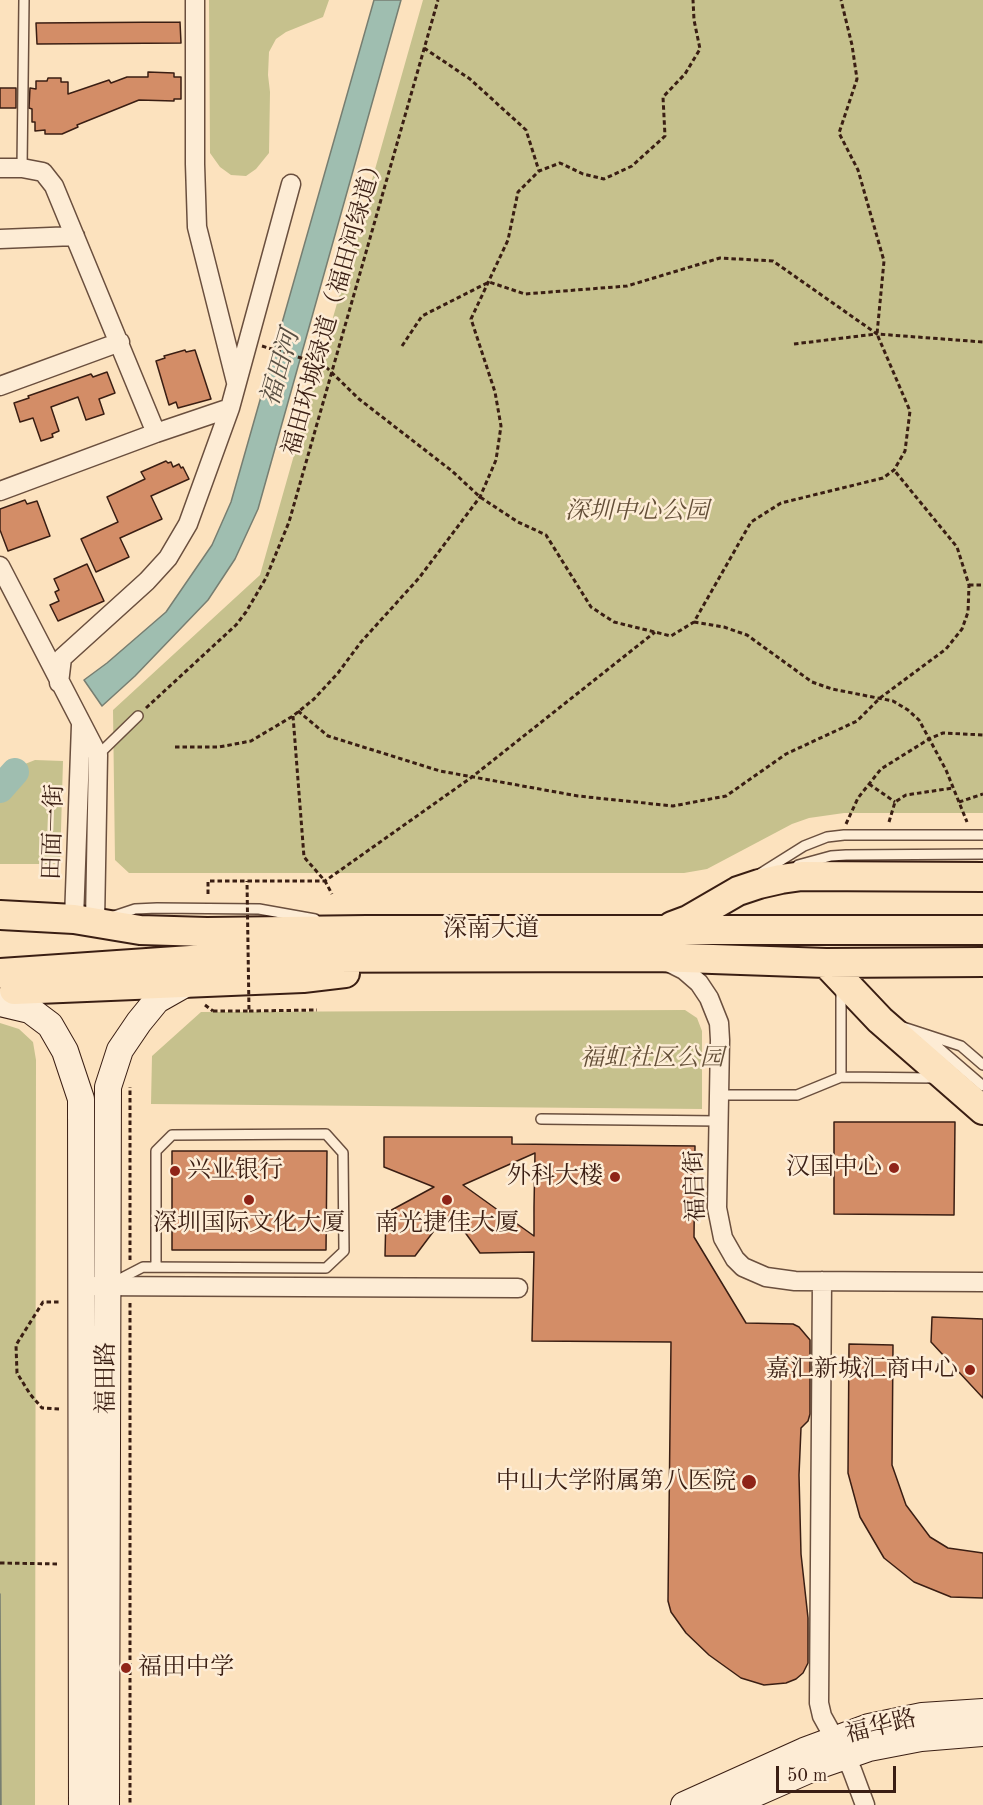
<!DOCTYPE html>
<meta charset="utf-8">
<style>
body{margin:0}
#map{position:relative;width:983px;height:1805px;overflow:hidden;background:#fce2be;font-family:"Old Standard TT",serif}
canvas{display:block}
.scale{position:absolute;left:776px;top:1766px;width:120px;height:27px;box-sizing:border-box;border:3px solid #3a1e13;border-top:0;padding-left:8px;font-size:18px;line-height:21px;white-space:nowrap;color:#3a1e13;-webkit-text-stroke:4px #fdecd5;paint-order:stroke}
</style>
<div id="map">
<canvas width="983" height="1805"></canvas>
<div class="scale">50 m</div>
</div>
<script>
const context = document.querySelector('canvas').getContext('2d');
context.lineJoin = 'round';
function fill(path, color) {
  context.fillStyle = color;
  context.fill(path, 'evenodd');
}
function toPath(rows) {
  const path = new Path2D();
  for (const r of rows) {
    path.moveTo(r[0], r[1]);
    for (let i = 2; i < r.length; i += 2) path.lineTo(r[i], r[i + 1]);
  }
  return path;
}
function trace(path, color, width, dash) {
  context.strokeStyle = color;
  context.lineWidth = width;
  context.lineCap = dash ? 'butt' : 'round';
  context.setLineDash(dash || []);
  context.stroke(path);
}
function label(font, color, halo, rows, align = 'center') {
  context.font = font + ' "Old Standard TT","Noto Serif SC",serif';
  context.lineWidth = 5;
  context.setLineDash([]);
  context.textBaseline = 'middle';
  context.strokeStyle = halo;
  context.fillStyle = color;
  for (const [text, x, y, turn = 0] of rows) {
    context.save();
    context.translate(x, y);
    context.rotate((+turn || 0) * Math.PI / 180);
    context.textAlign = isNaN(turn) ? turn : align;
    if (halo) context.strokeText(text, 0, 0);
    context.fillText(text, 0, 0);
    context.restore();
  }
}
fill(toPath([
 [209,0,329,0,323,17,286,32,276,39,269,52,268,75,270,92,269,153,256,169,246,176,231,175,220,167,210,153],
 [423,0,983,0,983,813,844,813,809,818,792,824,707,869,684,873,129,873,115,860,113,710,260,575],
 [35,760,63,761,60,864,0,864,0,802,25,764],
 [685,1010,697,1018,702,1031,702,1109,151,1104,152,1056,201,1012],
 [0,1023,19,1029,33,1042,36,1060,35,1805,0,1805]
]), '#c6c18d');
const water = toPath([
 [374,0,401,0,258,509,235,559,208,600,135,676,102,706,84,680,107,663,166,612,212,545,231,502,374,0],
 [0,1594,1,1805,0,1805,0,1594]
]);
fill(water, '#9fbeb0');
trace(water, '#777e71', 1.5);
trace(toPath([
 [0,789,15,772]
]), '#9fbeb0', 28);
const building = toPath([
 [180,22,181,43,37,44,36,23,180,22],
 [148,72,174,73,174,77,181,77,181,99,174,99,174,101,139,100,77,125,78,127,62,134,45,134,45,130,35,131,35,122,32,122,32,109,29,108,30,88,36,89,36,81,47,81,48,78,61,78,61,82,68,82,68,94,109,80,111,83,127,77,148,77,148,72],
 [0,88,16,88,16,108,0,108,0,88],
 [185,350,186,352,195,350,211,399,178,408,176,402,169,405,156,361,165,358,164,356,185,350],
 [107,372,115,393,99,399,104,414,86,420,78,397,51,407,59,431,52,434,53,437,41,441,33,418,20,422,14,403,29,398,28,396,91,374,93,377,107,372],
 [166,461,168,463,171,462,173,467,179,464,181,468,183,467,189,479,151,496,162,519,120,538,129,557,96,572,81,539,118,522,107,497,145,479,141,472,166,461],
 [25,500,27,504,37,501,50,536,8,551,0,530,0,509,25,500],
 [87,564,104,601,58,621,50,605,59,601,55,592,59,590,54,579,87,564],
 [834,1122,955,1122,954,1215,834,1214,834,1122],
 [384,1137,512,1137,512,1144,695,1146,694,1237,746,1323,793,1324,799,1327,810,1340,810,1414,808,1421,801,1428,799,1475,801,1554,808,1618,808,1663,803,1673,796,1679,786,1683,764,1685,741,1678,709,1655,686,1633,671,1612,668,1601,671,1342,532,1341,534,1252,480,1253,456,1220,442,1220,415,1256,385,1256,386,1213,434,1187,384,1167,384,1137],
 [535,1153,534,1207,534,1236,463,1185,535,1153],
 [172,1151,327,1151,326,1250,172,1250,172,1151],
 [932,1317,983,1319,983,1398,931,1342,932,1317],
 [849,1344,893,1345,892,1465,906,1505,930,1537,948,1548,983,1553,983,1598,951,1597,914,1582,884,1558,860,1517,848,1473,849,1344]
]);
fill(building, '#d38d67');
trace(building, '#3a1e13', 1.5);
const service = toPath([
 [22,168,24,0],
 [98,755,138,716],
 [798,865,831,856,846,855,983,854],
 [761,873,804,846,827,837,844,835,983,835],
 [114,916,135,909,157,908,259,909,315,919],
 [903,1027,961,1046,983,1065],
 [925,1036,983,1086],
 [841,1077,841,989],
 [720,1095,797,1095,841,1077,935,1078],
 [541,1119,719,1121],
 [114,1282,143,1267,326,1268,344,1251,343,1153,326,1134,172,1135,156,1151,156,1267]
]);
const minor = toPath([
 [195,0,195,164,197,227,236,382],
 [0,168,22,168,43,172,54,186,156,433],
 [0,239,75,236],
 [0,386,120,342],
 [0,491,156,433,230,408],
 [0,566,98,755,95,922],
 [59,683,62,658,147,581,168,558,188,524,230,408,291,184],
 [74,919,81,725],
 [666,961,684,970,699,983,709,998,719,1023,720,1040,717,1208,723,1238,735,1259,743,1267,766,1277,795,1281,983,1282],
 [822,1281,819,1703,822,1716,852,1770,865,1805],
 [82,1286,518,1288]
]);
const secondary = toPath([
 [0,1003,30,1010,50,1025,65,1051,81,1099,82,1805],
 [106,1805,108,1087,120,1050,139,1022,157,1000,187,983],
 [684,1805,804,1751,869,1727,922,1716,983,1712],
 [729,1805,820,1765,869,1748,921,1738,983,1733]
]);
const primary = toPath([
 [0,915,74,919,140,930,207,932,367,930,983,930],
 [672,926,688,920,738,891,759,884,781,879,802,876,983,877],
 [826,963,880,1020,983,1110],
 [0,973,220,958,656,957,826,963,983,962],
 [14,990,303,978,345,973]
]);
trace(service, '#6a4f3e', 12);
trace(minor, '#6a4f3e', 21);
trace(secondary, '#3a1e13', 28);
trace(primary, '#3a1e13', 32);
trace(toPath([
 [424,48,470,79,526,130,539,171],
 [794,344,876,334],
 [262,346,324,365,359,399,452,471,480,497,518,522,546,535,591,607,614,622,671,636,694,622,751,522,781,503,883,478,894,470,905,451,910,411,877,334,884,261,858,170,839,133,857,79,852,45,841,0],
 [402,346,422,316,489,282,525,294,627,286,720,258,773,261,877,334,983,342],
 [969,585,983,585],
 [694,622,724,627,747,635,812,682,832,689,893,701,908,710,919,720,946,770,967,822],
 [146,708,236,625,246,612,266,578,289,522,438,0],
 [298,711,328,736,440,771,578,796,673,806,726,796,786,754,857,721,880,698,946,649,962,629,968,612,969,585,957,547,894,470],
 [293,716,304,857,325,881,332,894],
 [175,747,219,747,251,741,293,716,314,699,338,673,361,642,419,578,480,497,496,460,501,426,495,392,471,319,508,240,518,192,539,171,560,163,583,174,604,179,632,166,665,136,663,97,685,74,700,49,694,20,693,0],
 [869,784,895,802],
 [959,802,983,794],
 [889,822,895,802,906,795,953,788],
 [846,824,858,798,881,769,929,739,943,733,983,735],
 [208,894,208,881,325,881,472,777,655,632],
 [205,1005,213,1011],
 [249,1011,317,1010],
 [130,1260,130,1087],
 [130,1303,130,1805],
 [59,1409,42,1408,30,1394,17,1373,16,1345,43,1302,60,1302],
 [0,1563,60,1564]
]), '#3a1e13', 3, [4.5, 3]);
trace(service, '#fdecd5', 9);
trace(minor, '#fdecd5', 18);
trace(secondary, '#fdecd5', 26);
trace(primary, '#fce2be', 28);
trace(toPath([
 [213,1011,249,1011,247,881]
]), '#3a1e13', 3, [4.5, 3]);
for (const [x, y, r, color] of [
 [894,1168,6,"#8f2418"],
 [175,1171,6,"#8f2418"],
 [615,1177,6,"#8f2418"],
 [249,1200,6,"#8f2418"],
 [447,1200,6,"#8f2418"],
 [970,1370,6,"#8f2418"],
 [749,1482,8,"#8f2418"],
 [126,1668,6,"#8f2418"]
]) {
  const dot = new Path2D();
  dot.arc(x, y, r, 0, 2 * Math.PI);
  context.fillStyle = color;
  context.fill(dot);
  trace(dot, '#fdecd5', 2);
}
label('24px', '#3a1e13', '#fdecd5', [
 ["福田环城绿道（福田河绿道）",334,305,-74],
 ["田面一街",54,832,-88],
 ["深南大道",491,930],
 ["福启街",696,1186,-92],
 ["福田路",107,1378,-90],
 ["福华路",881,1727,-14]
]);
label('italic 24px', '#644f38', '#fdecd5', [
 ["深圳中心公园",637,512],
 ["福虹社区公园",652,1059]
]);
label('24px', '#3a1e13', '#fdecd5', [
 ["汉国中心",882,1168],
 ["兴业银行",187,1171,"left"],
 ["外科大楼",603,1177],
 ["深圳国际文化大厦",249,1224,"center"],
 ["南光捷佳大厦",447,1224,"center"],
 ["嘉汇新城汇商中心",958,1370],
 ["中山大学附属第八医院",736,1482],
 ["福田中学",138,1668,"left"]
], 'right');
label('italic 26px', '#584e42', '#fdecd5', [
 ["福田河",281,368,-74]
]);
</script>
